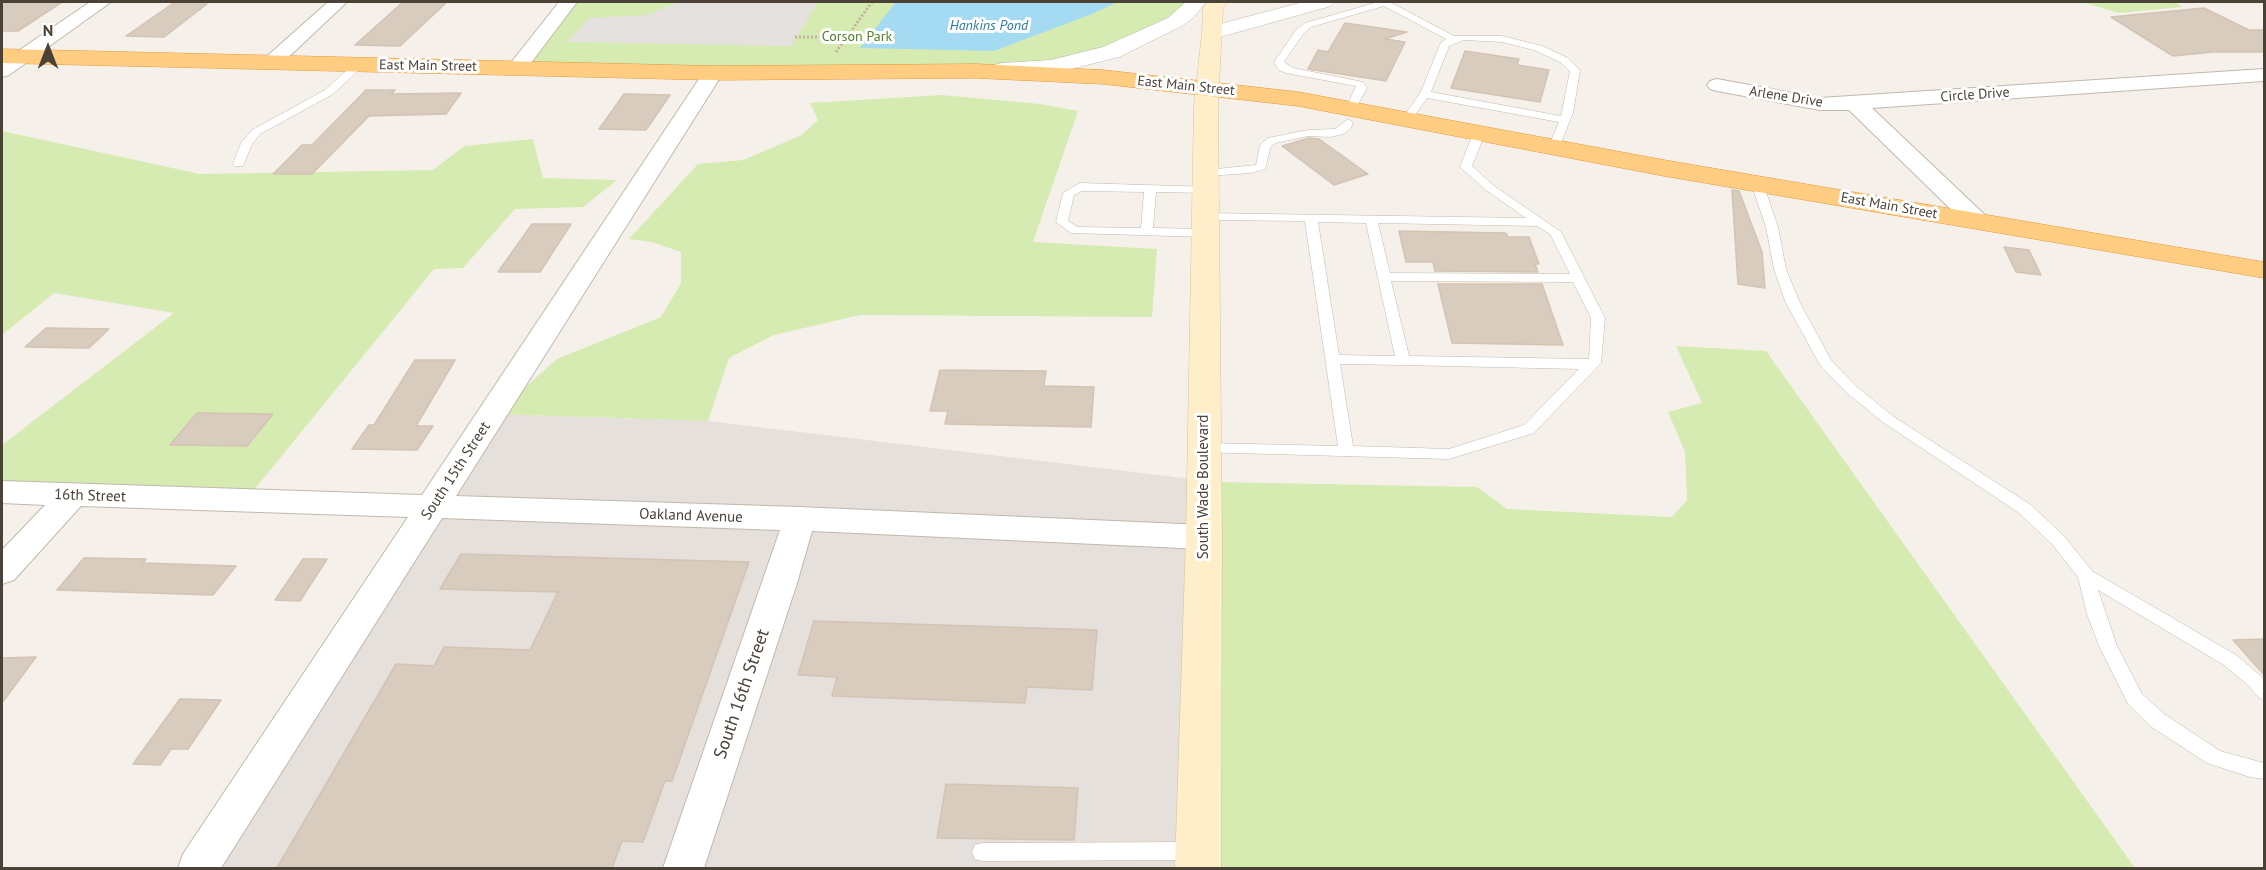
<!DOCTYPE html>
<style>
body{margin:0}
#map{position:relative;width:2266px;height:870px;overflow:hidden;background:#f5f1ea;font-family:"PT Sans",sans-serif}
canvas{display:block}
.frame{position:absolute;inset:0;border:3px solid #4a4137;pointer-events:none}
.north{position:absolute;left:18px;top:18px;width:60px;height:60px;-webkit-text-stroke:4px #fff;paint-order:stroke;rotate:0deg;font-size:16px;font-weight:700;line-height:24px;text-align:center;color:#4a4137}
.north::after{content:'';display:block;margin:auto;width:21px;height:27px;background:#4a4137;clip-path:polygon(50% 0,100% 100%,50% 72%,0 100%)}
</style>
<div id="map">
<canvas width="2266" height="870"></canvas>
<div class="frame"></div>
<div class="north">N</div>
</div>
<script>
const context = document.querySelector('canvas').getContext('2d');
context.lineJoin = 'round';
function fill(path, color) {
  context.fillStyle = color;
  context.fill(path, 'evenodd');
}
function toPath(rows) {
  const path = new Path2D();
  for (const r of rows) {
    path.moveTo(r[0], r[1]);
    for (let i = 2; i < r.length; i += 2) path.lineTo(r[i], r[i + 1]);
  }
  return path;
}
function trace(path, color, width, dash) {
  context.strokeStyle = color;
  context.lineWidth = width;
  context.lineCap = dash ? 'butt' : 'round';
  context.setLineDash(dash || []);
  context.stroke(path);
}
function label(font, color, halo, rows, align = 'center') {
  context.font = font + ' "PT Sans",sans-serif';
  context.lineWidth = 6;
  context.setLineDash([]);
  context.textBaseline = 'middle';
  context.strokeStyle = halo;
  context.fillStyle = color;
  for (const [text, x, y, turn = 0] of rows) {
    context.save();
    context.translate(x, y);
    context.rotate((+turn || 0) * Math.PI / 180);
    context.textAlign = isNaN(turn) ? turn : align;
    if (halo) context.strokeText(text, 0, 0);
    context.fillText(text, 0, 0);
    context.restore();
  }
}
fill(toPath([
 [495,414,708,421,1217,482,1214,868,203,868]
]), '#e5e0db');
fill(toPath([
 [568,2,1196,2,1187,13,1175,22,1051,67,517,68],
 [2082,2,2176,2,2182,7,2119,13],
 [942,95,1040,104,1078,111,1033,242,1157,249,1152,317,860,315,774,335,729,358,708,421,495,414,557,359,661,317,681,283,681,252,652,242,629,239,698,164,743,160,802,135,818,120,810,103],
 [2,131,200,174,433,170,464,146,533,139,543,178,617,180,583,207,515,209,463,268,434,269,241,506,2,498,2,445,174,313,54,293,2,335],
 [1676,346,1766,351,2135,868,1214,868,1217,482,1477,487,1507,509,1672,517,1687,500,1685,452,1668,412,1702,403]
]), '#d6ebb2');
fill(toPath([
 [678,2,818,2,791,46,567,42,590,18,648,15]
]), '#e4e1de');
fill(toPath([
 [896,2,1118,2,1092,14,994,51,860,48]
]), '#a5daf3');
const building = toPath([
 [2,2,62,2,18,31,2,31,2,2],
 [403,2,447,2,400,46,355,45,403,2],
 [172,4,207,4,164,37,126,36,172,4],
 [2204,8,2249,30,2265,30,2265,52,2213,52,2173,56,2111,17,2204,8],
 [1345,23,1407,32,1385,39,1405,42,1386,81,1308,69,1318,50,1328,52,1345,23],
 [1465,51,1519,59,1517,65,1549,70,1540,102,1451,88,1465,51],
 [366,90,395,90,391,94,461,93,446,114,369,116,312,174,273,174,302,145,312,145,366,90],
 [624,94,670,95,646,130,599,129,624,94],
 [1309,138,1319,139,1368,174,1334,185,1282,146,1309,138],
 [1732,190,1739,191,1762,252,1765,288,1738,284,1732,190],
 [532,224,571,224,540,272,498,272,532,224],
 [1399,231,1506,233,1508,237,1529,237,1539,264,1535,264,1538,272,1435,271,1433,262,1406,262,1399,231],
 [2004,247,2029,250,2041,275,2016,272,2004,247],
 [1438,284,1542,284,1563,345,1452,343,1438,284],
 [46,328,109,329,89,348,25,347,46,328],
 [415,360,455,360,416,426,433,426,417,450,352,449,369,425,374,425,415,360],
 [940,370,1046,371,1044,386,1094,387,1091,427,945,424,948,411,930,411,940,370],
 [197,413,273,414,247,446,170,445,197,413],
 [461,554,749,562,672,781,665,781,643,842,622,841,612,868,277,868,396,664,434,666,444,647,530,650,558,592,440,589,461,554],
 [84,558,146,559,143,563,236,566,213,595,57,590,84,558],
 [303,559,327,559,300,601,275,600,303,559],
 [814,621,1097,630,1092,690,1027,687,1025,703,832,696,837,677,798,675,814,621],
 [2265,639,2265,676,2233,640,2265,639],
 [36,657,2,703,2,658,36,657],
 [180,699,221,700,188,749,171,749,160,765,133,764,180,699],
 [946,784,1078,788,1074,840,937,838,946,784]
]);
fill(building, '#d8ccbf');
trace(building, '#d3c3b2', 1.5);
const service = toPath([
 [1378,2,1390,2,1454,36,1502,36,1542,46,1568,58,1580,70,1573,113,1558,150,1554,151,1548,148,1559,122,1427,98,1411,121,1403,121,1402,119,1421,92,1440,44,1446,39,1384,6,1311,27,1303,34,1284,62,1293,68,1363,82,1367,88,1355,110,1351,111,1346,108,1356,86,1286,73,1279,70,1274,62,1296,30,1305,23,1378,2],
 [1464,40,1502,42,1534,50,1560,62,1570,71,1561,116,1431,92,1449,46,1464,40],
 [356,62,365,64,333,94,260,134,252,144,243,166,235,166,233,164,241,143,252,130,325,90,356,62],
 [1348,119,1353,122,1351,128,1343,134,1330,137,1308,136,1276,143,1271,146,1265,169,1251,173,1206,176,1200,173,1206,170,1256,165,1260,145,1268,138,1308,130,1335,129,1348,119],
 [1478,133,1484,136,1472,166,1494,186,1561,232,1605,318,1601,363,1534,433,1449,459,1199,452,1196,448,1199,444,1204,443,1338,446,1305,221,1206,220,1202,219,1202,213,1526,218,1486,190,1460,167,1472,136,1478,133],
 [1318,222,1366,223,1395,356,1339,355,1318,222],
 [1378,223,1537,226,1550,234,1570,274,1390,273,1378,223],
 [1391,281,1573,282,1591,318,1589,359,1409,356,1391,281],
 [1340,364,1403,365,1579,369,1524,425,1449,449,1353,446,1340,364],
 [1757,179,1763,183,1778,227,1786,269,1799,301,1831,360,1857,387,1894,417,2031,505,2064,536,2092,571,2236,655,2261,676,2264,679,2264,700,2258,697,2249,686,2224,665,2098,590,2117,646,2142,694,2164,714,2220,751,2264,763,2264,779,2250,777,2207,763,2150,726,2128,704,2099,646,2087,614,2078,577,2052,544,2019,513,1884,423,1847,393,1820,365,1785,301,1774,269,1766,227,1751,183,1757,179],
 [1080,183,1210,187,1210,191,1206,193,1156,192,1153,228,1206,229,1212,233,1206,237,1071,233,1056,222,1063,193,1080,183],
 [1082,191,1144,192,1141,228,1078,227,1068,221,1074,195,1082,191],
 [1195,842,1202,844,1205,851,1202,858,1195,860,982,861,975,859,972,852,975,845,982,843,1195,842]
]);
const minor = toPath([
 [90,2,111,2,9,75,2,77,2,62,90,2],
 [328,2,347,2,279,66,265,66,262,62,265,58,328,2],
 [559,2,577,2,524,72,510,72,507,68,510,64,559,2],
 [713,67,720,69,723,73,456,496,799,507,1204,525,1216,529,1220,537,1216,545,1204,549,812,531,797,583,704,868,663,868,780,530,442,518,221,868,178,868,183,854,408,517,81,506,14,580,2,584,2,550,45,505,2,503,2,481,422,495,703,73,706,69,713,67],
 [2264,69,2264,81,1872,108,1986,216,1989,221,1986,226,1977,228,1968,226,1849,110,1820,110,1717,91,1710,89,1707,85,1710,81,1717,79,1820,98,2264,69]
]);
const tertiary = toPath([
 [1186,2,1206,2,1194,17,1182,26,1119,57,1051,74,1002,77,994,75,991,70,994,65,1002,63,1051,60,1103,47,1168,18,1186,2],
 [1303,2,1334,2,1331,6,1213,39,1205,38,1202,33,1205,28,1303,2]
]);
const secondary = toPath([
 [1207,2,1228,2,1223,8,1218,105,1222,537,1221,868,1175,868,1186,537,1194,105,1202,33,1203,7,1207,2]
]);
const trunk = toPath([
 [2,49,713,66,976,64,1103,70,1298,92,1664,160,2264,262,2264,278,1664,176,1298,106,1103,84,976,78,713,80,2,63,2,49]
]);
trace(service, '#c1b8ac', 1);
trace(minor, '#c1b8ac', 2);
trace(tertiary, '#c1b8ac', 1);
trace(secondary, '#d7c199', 1);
trace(trunk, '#e39536', 1);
trace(toPath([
 [795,37,845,37],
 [836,52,872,2]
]), '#c4b39d', 3, [2, 2]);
fill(service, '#fff');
fill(minor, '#fff');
fill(tertiary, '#fff');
fill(secondary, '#ffeeca');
fill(trunk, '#ffcd82');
label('italic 14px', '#2879a2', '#fff', [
 ["Hankins Pond",989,26]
]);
label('14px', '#507f28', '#fff', [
 ["Corson Park",857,37]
]);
label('14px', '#4a4137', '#fff', [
 ["East Main Street",428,66,1],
 ["East Main Street",1186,86,6],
 ["Circle Drive",1975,95,-4],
 ["Arlene Drive",1786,97,9],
 ["East Main Street",1889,206,10]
]);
label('15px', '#4a4137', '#fff', [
 ["South 15th Street",456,471,-57],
 ["South Wade Boulevard",1204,487,-90],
 ["16th Street",90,496,2],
 ["Oakland Avenue",691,516,2]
]);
label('18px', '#4a4137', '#fff', [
 ["South 16th Street",742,694,-71]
]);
</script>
